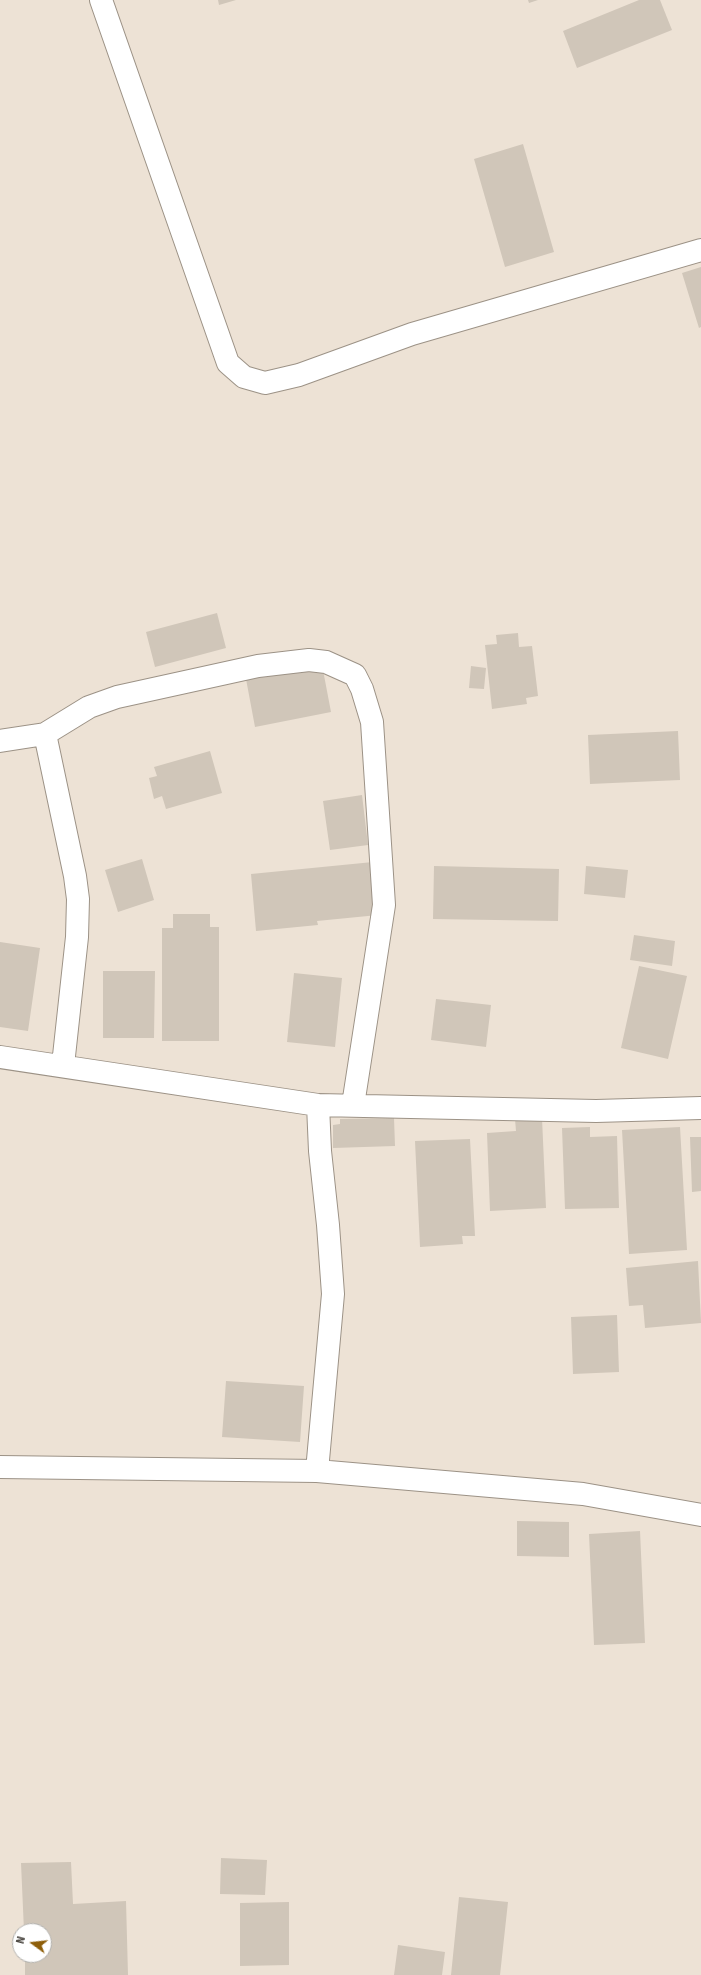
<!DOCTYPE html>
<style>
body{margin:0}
#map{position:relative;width:701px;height:1975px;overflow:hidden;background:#ede2d5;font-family:"Source Sans 3",sans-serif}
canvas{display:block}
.north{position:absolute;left:12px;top:1923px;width:40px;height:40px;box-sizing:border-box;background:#fff;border:1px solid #b2b1ae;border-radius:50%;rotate:285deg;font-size:11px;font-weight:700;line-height:16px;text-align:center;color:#3f3b35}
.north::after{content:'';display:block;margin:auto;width:14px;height:18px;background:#8e5e09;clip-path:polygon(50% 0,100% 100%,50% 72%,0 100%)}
</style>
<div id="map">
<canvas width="701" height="1975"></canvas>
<div class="north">N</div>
</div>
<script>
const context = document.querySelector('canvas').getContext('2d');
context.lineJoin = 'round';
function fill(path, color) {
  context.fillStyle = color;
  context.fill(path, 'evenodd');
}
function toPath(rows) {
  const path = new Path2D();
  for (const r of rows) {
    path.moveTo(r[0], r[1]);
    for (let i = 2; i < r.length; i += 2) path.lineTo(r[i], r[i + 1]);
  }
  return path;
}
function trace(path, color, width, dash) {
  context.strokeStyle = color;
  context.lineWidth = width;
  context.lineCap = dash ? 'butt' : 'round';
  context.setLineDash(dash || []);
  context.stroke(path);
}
fill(toPath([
 [218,0,236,0,219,5],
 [528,0,538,0,529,3],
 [639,0,660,0,672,30,577,68,563,31],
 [523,144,554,252,505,267,474,159],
 [701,267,701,327,699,328,682,273],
 [217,613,226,648,155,667,146,632],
 [518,633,519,647,532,646,538,696,526,698,527,704,492,709,485,645,497,644,496,635],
 [313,666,323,670,331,712,255,727,246,679],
 [471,666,486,668,484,689,469,688],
 [678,731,680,780,590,784,588,735],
 [210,751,222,793,166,809,162,796,154,799,149,778,157,776,154,767],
 [362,795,368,845,330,850,323,801],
 [142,859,154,900,118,912,105,870],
 [373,862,378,915,317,921,318,925,256,931,251,874],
 [434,866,559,869,558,921,433,919],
 [586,866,628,870,625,898,584,894],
 [173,914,210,914,210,927,219,927,219,1041,162,1041,162,928,173,928],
 [634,935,675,941,672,966,630,960],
 [0,942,40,948,28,1031,0,1027],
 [639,966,687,976,668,1059,621,1048],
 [103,971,155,971,154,1038,103,1038],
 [294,973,342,978,335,1047,287,1042],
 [436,999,491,1005,486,1047,431,1040],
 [394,1118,395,1146,333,1148,333,1125,340,1124,340,1119],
 [542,1118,546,1208,490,1211,487,1133,516,1131,515,1119],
 [590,1127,590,1137,617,1136,619,1208,565,1209,562,1128],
 [680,1127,687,1250,629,1254,622,1130],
 [690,1137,701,1137,701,1191,692,1192],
 [470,1139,475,1236,462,1236,463,1244,420,1247,415,1141],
 [698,1261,701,1323,645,1328,643,1305,629,1306,626,1268],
 [617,1315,619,1372,573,1374,571,1317],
 [226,1381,304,1386,300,1442,222,1437],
 [517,1521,569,1522,569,1557,517,1556],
 [640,1531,645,1643,594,1645,589,1534],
 [221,1858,267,1860,265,1895,220,1894],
 [71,1862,73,1904,126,1901,128,1975,25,1975,25,1955,44,1955,44,1931,24,1931,21,1863],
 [459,1897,508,1902,500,1975,451,1975],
 [289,1902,289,1965,240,1966,240,1903],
 [398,1945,445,1952,442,1975,394,1975]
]), '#d0c6b9');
const minor = toPath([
 [101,0,228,363,244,377,265,383,299,375,412,334,701,250],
 [45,734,75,876,78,899,77,937,63,1065],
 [0,741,45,734,89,707,117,697,258,666,309,660,326,662,355,675,362,689,372,722,384,905,353,1105],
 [0,1057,318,1105,596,1111,701,1108],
 [0,1467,317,1471,583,1494,701,1515],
 [317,1471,333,1294,328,1225,320,1151,318,1105]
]);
trace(minor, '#9c9286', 24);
trace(minor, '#fff', 22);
</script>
